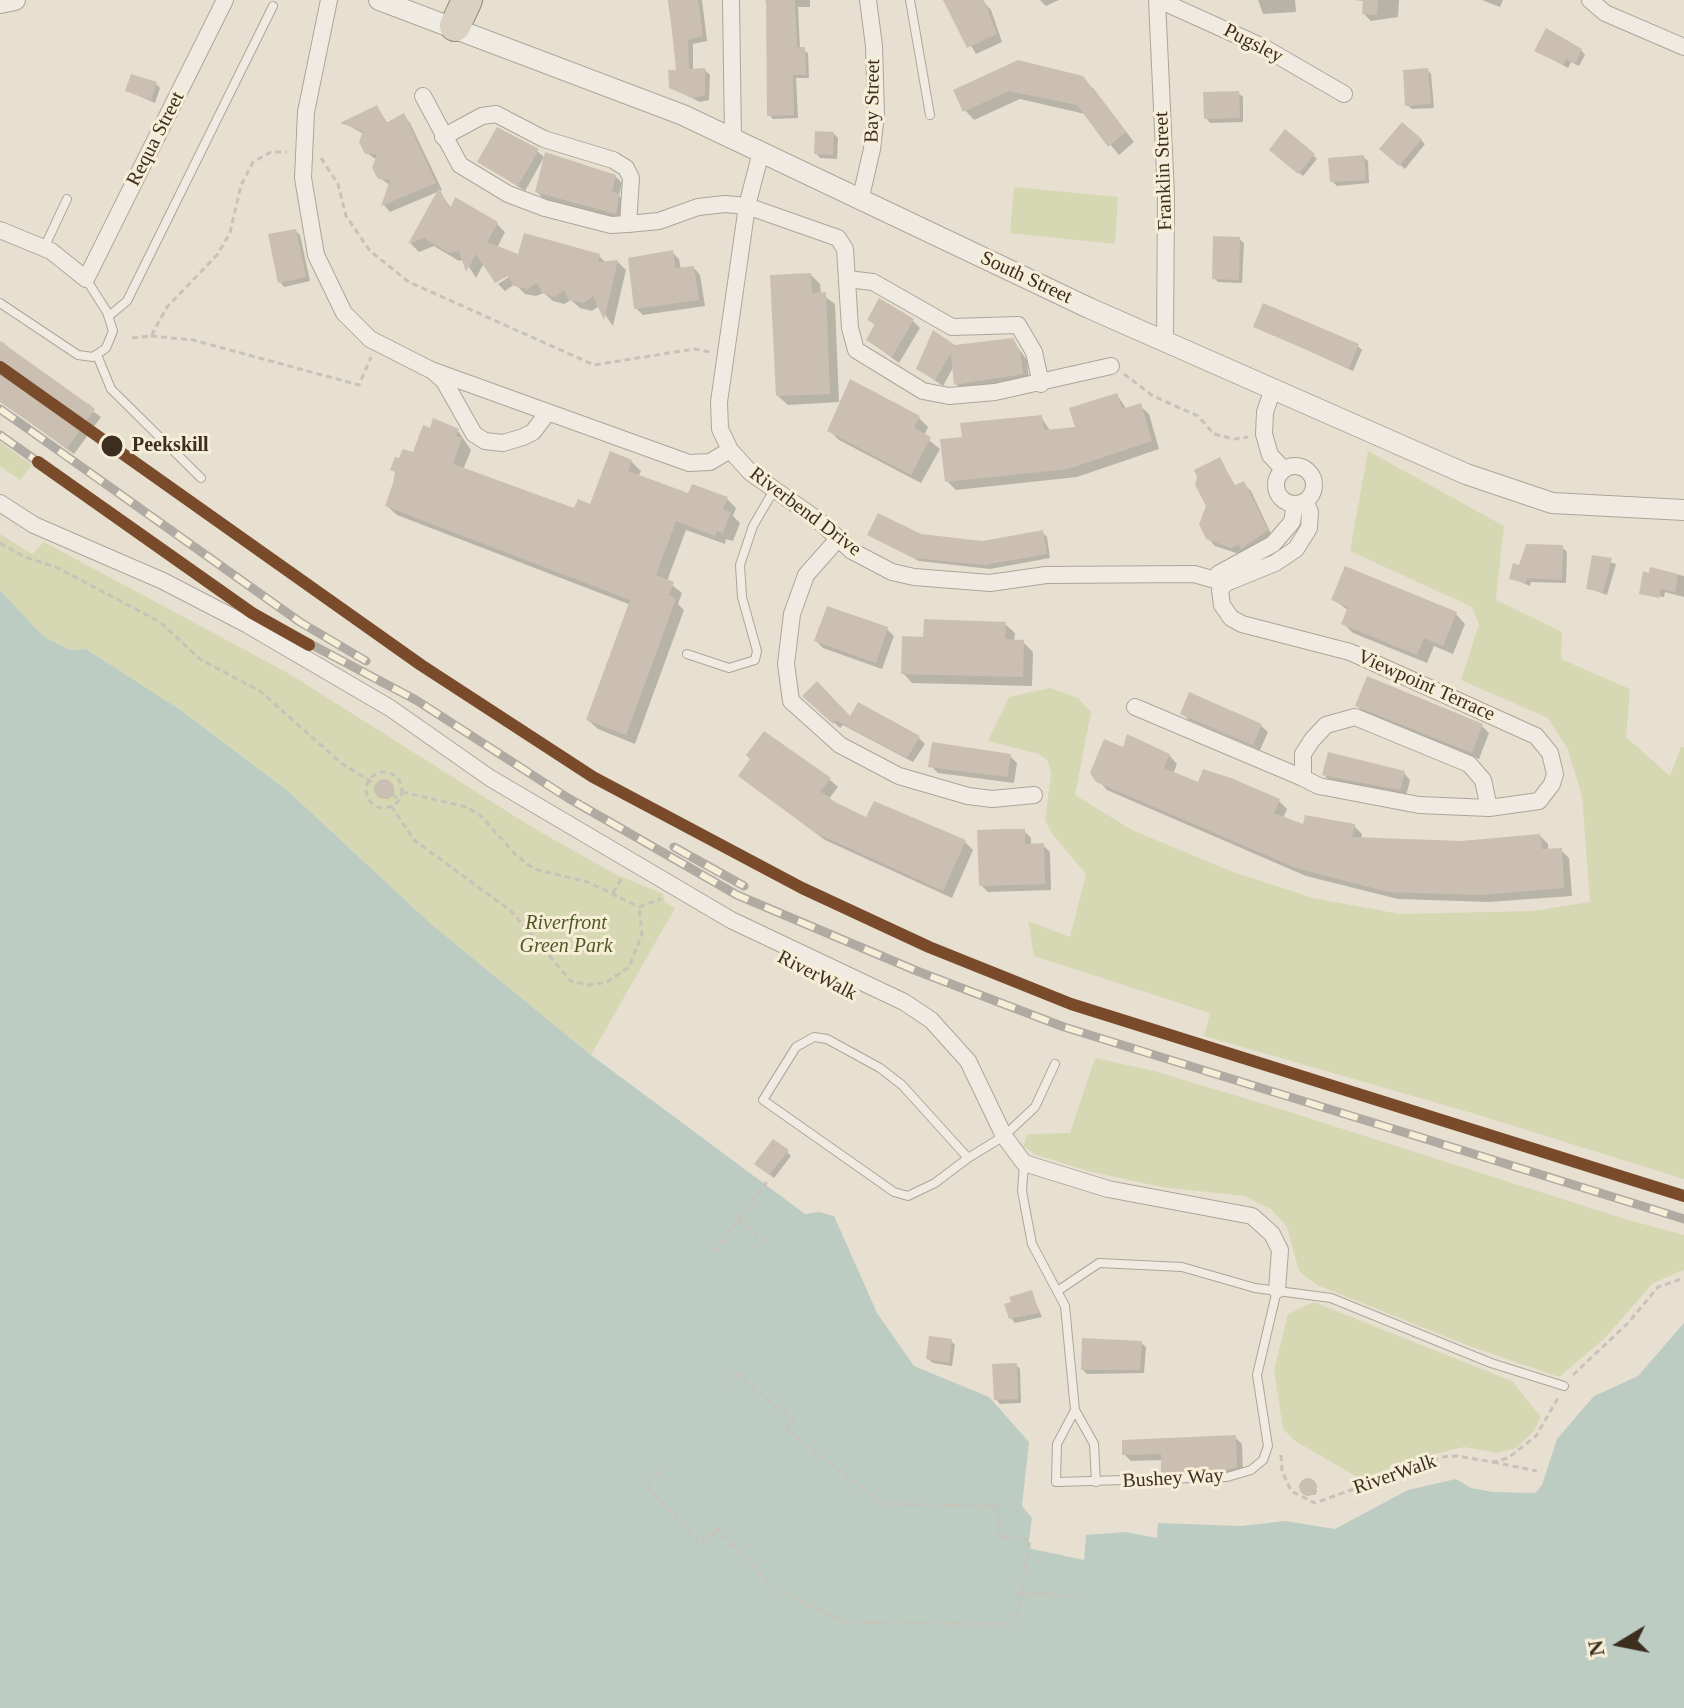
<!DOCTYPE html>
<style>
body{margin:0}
#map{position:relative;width:1684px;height:1708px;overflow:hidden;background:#e7e0d1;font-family:Georgia,serif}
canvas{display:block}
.north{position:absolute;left:1580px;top:1604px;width:80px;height:80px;-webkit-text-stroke:6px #f7eed8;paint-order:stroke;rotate:260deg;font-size:22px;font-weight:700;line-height:32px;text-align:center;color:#3d2e20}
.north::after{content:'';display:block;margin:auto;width:28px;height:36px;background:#3d2e20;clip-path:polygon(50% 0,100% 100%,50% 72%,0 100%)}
</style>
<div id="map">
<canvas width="1684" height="1708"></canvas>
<div class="north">N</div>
</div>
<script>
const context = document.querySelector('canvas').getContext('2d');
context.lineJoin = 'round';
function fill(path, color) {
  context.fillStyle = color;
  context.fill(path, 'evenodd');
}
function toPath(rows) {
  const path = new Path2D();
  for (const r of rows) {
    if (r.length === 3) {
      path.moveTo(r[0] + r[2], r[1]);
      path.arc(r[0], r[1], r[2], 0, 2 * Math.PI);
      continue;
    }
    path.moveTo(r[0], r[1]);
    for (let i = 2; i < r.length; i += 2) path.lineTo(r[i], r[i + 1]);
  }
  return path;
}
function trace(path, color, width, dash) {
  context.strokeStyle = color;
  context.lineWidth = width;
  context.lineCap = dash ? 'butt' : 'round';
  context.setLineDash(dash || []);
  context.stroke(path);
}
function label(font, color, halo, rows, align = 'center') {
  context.font = font + ' Georgia,serif';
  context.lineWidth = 6;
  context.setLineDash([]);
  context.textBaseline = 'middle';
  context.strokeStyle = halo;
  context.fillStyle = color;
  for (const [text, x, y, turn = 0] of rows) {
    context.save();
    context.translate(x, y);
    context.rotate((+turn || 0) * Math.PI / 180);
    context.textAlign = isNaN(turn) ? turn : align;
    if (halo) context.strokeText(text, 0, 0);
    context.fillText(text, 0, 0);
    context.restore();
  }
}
fill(toPath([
 [1014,187,1118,197,1115,244,1010,233],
 [0,442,32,465,20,480,0,466],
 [1368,451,1504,526,1496,600,1562,632,1561,659,1630,689,1626,737,1670,776,1681,747,1684,747,1684,1179,1472,1113,1204,1036,1210,1013,1034,956,1028,921,1070,937,1086,874,1052,834,1045,820,1051,774,1048,761,1039,754,988,741,1009,697,1050,688,1078,698,1091,712,1075,795,1132,830,1233,872,1313,898,1400,914,1532,911,1590,902,1582,796,1568,750,1548,718,1461,680,1479,624,1472,607,1350,551],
 [0,534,32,554,44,542,288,673,535,829,615,874,663,894,665,902,675,908,591,1055,431,924,289,792,182,711,86,649,72,650,43,636,0,590],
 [1095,1058,1154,1071,1277,1108,1625,1219,1684,1235,1684,1270,1653,1283,1606,1337,1559,1377,1464,1344,1317,1285,1299,1271,1287,1227,1271,1209,1244,1196,1162,1187,1092,1172,1036,1155,1023,1146,1028,1134,1070,1133],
 [1314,1302,1512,1381,1541,1417,1533,1432,1516,1448,1498,1453,1464,1447,1417,1458,1361,1479,1295,1441,1283,1429,1274,1370,1288,1314]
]), '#d6d7b3');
fill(toPath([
 [0,590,43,636,71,650,86,649,182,711,289,792,431,924,591,1055,805,1214,819,1212,834,1216,877,1313,914,1366,989,1397,1029,1442,1022,1506,1032,1518,1028,1548,1084,1560,1086,1535,1126,1532,1157,1538,1158,1523,1241,1526,1285,1521,1335,1529,1408,1490,1456,1479,1471,1488,1493,1492,1535,1493,1542,1485,1557,1439,1594,1396,1638,1376,1684,1323,1684,1708,0,1708]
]), '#bcccc2');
fill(toPath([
 [668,0,702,0,707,41,693,44,693,71,705,70,710,75,709,100,700,102,671,88,678,72],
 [765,0,810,0,810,7,798,7,800,49,808,53,809,78,796,78,798,118,773,119,769,115,769,7],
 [943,0,982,0,991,10,1002,42,976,54],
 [1040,0,1059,0,1046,6],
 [1258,0,1295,0,1296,12,1263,14],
 [1353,0,1399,0,1398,17,1371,21,1364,14,1365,1],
 [1482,0,1503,0,1500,7],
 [1537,50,1581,50,1585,55,1579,66,1571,62,1568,68],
 [1427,70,1431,74,1434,108,1412,109,1407,105],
 [156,84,160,88,155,103,127,91],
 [1093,88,1134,142,1119,155,1085,114,1020,99,974,120,965,110,956,91],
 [1238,93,1243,97,1243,122,1210,123,1206,118],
 [377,107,388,124,404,116,410,123,442,190,390,212,384,205,391,186,380,178,377,160,367,153,364,134,344,123],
 [834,134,838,138,837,159,820,158,816,153],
 [1421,140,1425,144,1405,169,1386,153],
 [537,151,544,157,525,191,480,162],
 [1275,154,1313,155,1317,159,1303,176],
 [1363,157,1368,161,1369,183,1337,186,1332,181],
 [615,176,622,183,619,196,625,202,620,220,544,199,537,192],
 [439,192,452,209,497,224,505,232,497,248,520,256,599,256,606,263,618,262,626,270,613,326,599,306,592,311,580,308,571,300,564,304,553,301,544,293,536,296,525,294,515,284,505,291,498,284,517,272,484,263,476,278,464,259,459,261,434,246,419,252,411,244],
 [296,231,300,235,310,281,284,287,280,282],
 [1239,239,1244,243,1242,283,1218,282,1214,278],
 [672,252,679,259,681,270,694,268,700,275,705,306,643,315,636,308],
 [811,275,820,284,821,294,835,304,839,402,788,405,778,396],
 [869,319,913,321,920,328,899,363,868,340,876,326],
 [1255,326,1358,346,1362,350,1353,371],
 [1012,340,1027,360,1029,381,963,391,956,384,954,366,943,386,918,369,955,347],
 [0,344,101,417,74,454,0,401],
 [1117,395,1127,410,1140,406,1149,414,1159,449,1077,477,956,490,947,481,964,439,1041,417,1051,432,1078,429],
 [919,418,928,427,924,436,940,449,921,483,839,440,829,430],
 [458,431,471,450,463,470,575,511,591,506,631,461,641,471,638,477,689,496,727,499,736,508,733,516,740,523,733,541,726,539,725,544,686,530,667,581,682,593,678,604,684,610,635,744,598,729,588,720,631,605,397,515,387,506,397,474,393,470],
 [1220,460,1236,487,1244,484,1251,491,1273,538,1239,554,1215,546,1208,538,1208,506],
 [1042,532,1047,537,1050,558,990,569,919,561,869,534,983,543],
 [1562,547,1567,552,1566,583,1531,582,1530,586,1511,578,1520,567],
 [1594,557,1616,564,1607,595,1588,588],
 [1652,569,1684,576,1684,597,1665,592,1664,597,1646,594],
 [1333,599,1456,614,1465,624,1453,654,1434,646,1427,663,1353,633,1344,624,1349,611],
 [1005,624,1015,633,1014,642,1023,642,1033,652,1032,686,912,683,903,673,925,639],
 [887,629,894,636,882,669,823,648,816,641],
 [805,696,851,719,919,738,925,744,913,762,843,725,840,728],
 [1357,706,1482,726,1489,733,1479,759,1364,713],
 [1182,713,1261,726,1268,732,1260,750,1189,720],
 [1124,749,1169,755,1177,764,1173,774,1199,784,1279,801,1287,809,1283,818,1304,827,1354,826,1362,834,1361,839,1461,843,1540,836,1548,844,1548,850,1561,850,1569,858,1572,896,1489,902,1398,899,1306,876,1107,790,1098,780],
 [1010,756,1017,763,1014,783,938,773,931,766],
 [753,759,829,779,838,787,828,800,867,819,965,842,973,850,952,898,825,840,740,776],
 [1404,773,1410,780,1406,796,1331,782,1324,775],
 [385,790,9],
 [1024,831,1031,838,1031,846,1043,845,1050,852,1051,890,988,892,981,885],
 [787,1152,791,1156,774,1178,761,1168],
 [1031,1292,1042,1317,1015,1323,1011,1318,1013,1303],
 [951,1341,955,1345,952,1366,933,1363,928,1359],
 [1141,1343,1146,1347,1144,1373,1087,1374,1083,1370],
 [1016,1365,1020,1369,1021,1403,1000,1404,996,1399],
 [1235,1437,1242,1444,1243,1473,1170,1478,1163,1471,1163,1460,1131,1461,1124,1454],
 [1308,1480,1317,1491,1315,1495,1302,1492,1301,1486]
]), '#0003');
fill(toPath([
 [669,0,698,0,703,36,688,40,689,69,705,68,705,95,693,98,669,88,668,70,676,70],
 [766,0,795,0,797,47,805,47,806,75,793,75,794,115,767,116],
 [943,0,984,0,997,34,967,48],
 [1363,0,1378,0,1377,15,1362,14],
 [1546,28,1582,49,1575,64,1566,59,1563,65,1534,51],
 [1018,60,1083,76,1126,132,1108,147,1077,105,1009,91,963,112,953,90],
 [1428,68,1431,104,1405,106,1403,70],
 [131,74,157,82,151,100,125,91],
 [1239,91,1240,118,1204,119,1203,92],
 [377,105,386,123,404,113,436,183,381,206,390,180,378,179,372,168,377,154,365,154,359,142,363,131,340,123],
 [1402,122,1422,139,1399,166,1379,149],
 [497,127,539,149,518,186,477,162],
 [1285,129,1315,154,1298,174,1269,150],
 [815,131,834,132,833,155,814,154],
 [545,152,616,175,612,192,619,193,616,214,535,192],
 [1364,155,1366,180,1330,182,1328,158],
 [439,188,450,209,455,197,498,222,487,242,518,254,524,233,600,254,598,262,618,260,604,320,593,296,583,303,569,300,564,290,554,297,542,293,537,283,527,289,514,286,508,276,495,283,476,254,466,272,459,251,449,253,424,238,408,244],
 [296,229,306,277,278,283,268,234],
 [1213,236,1240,237,1239,280,1212,279],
 [673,250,675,268,694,266,699,300,634,309,628,258],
 [811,273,812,293,826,292,830,394,776,396,770,275],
 [879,298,914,319,892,357,866,340,875,324,867,320],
 [1263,303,1359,344,1349,368,1253,327],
 [933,330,955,345,1013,338,1020,351,1023,374,954,385,951,353,935,380,916,369],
 [0,341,95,409,67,448,0,402],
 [850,379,920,416,914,428,931,437,911,475,827,431],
 [1117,393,1122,409,1141,403,1152,441,1068,469,945,482,940,439,962,437,960,423,1042,415,1044,430,1075,427,1069,408],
 [433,418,459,429,456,436,462,438,453,464,574,508,578,499,590,504,610,451,632,460,628,471,688,493,692,484,728,497,723,509,731,512,723,533,717,531,715,536,676,521,656,575,674,582,669,595,676,599,626,735,586,720,630,600,385,506,393,483,395,472,390,470,395,457,399,458,403,449,413,452,423,425,430,428],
 [1220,457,1232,481,1235,485,1244,481,1268,530,1241,549,1239,544,1231,548,1206,539,1199,524,1206,506,1195,485,1197,477,1194,470],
 [878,513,921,534,983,541,1043,530,1047,554,984,565,913,558,867,535],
 [1526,544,1563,545,1562,580,1527,578,1526,583,1509,579,1513,563,1519,565],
 [1592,555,1612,558,1603,592,1586,589],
 [1345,566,1457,612,1443,646,1424,638,1417,655,1341,624,1348,607,1331,600],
 [1650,567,1678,574,1675,592,1661,589,1659,598,1639,594,1643,571,1649,573],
 [827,606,888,627,876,663,814,641],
 [924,619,1006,622,1005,639,1024,640,1023,677,901,674,902,636,923,637],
 [1367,676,1483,724,1472,753,1355,706],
 [817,681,850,716,858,702,920,736,907,758,836,720,833,724,802,696],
 [1189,692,1262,724,1253,745,1180,714],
 [764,731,831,778,820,791,835,802,866,817,874,801,966,840,943,891,814,832,738,776,750,759,746,755],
 [1127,734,1170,754,1164,768,1198,782,1203,769,1231,778,1280,799,1274,813,1303,824,1305,815,1355,824,1352,837,1461,841,1540,834,1542,849,1562,848,1564,888,1479,895,1388,892,1296,868,1096,782,1090,773,1104,739,1123,747],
 [932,742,1011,754,1007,777,928,767],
 [1328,752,1405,771,1400,790,1322,775],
 [384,789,10],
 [1001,829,1025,829,1025,844,1044,843,1045,884,979,886,977,830],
 [773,1139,789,1150,769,1175,754,1164],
 [1032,1290,1039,1313,1009,1319,1004,1304,1011,1302,1009,1297],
 [929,1336,952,1339,949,1363,926,1359],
 [1082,1338,1142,1341,1140,1370,1081,1370],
 [1017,1363,1018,1399,994,1400,992,1364],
 [1236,1435,1237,1467,1226,1470,1161,1472,1161,1454,1122,1455,1122,1440],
 [1308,1487,9]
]), '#cbbfb2');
const service = toPath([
 [910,0,930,115],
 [44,248,67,199],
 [0,303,78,355,93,357,106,348,113,331,107,312,86,279],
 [109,316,127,301,273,6],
 [97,355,111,389,201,478],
 [687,654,729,668,755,660,757,651,742,597,740,565,753,526,774,490],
 [968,1158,935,1183,908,1196,894,1192,763,1100,796,1047,814,1037,827,1039,880,1068,902,1085,968,1158,1004,1136,1035,1107,1055,1064],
 [1024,1163,1022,1191,1032,1244,1065,1306,1075,1410,1094,1444,1096,1482],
 [1059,1290,1099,1263,1182,1267,1255,1288,1331,1298,1491,1363,1564,1386],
 [1075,1410,1057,1444,1056,1482,1227,1477,1251,1470,1263,1460,1268,1446,1257,1375,1277,1290]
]);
const minor = toPath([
 [329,0,306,112,303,178,316,255,344,313,370,339,431,370,689,463,710,462,730,450],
 [731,0,733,138],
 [1157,0,1166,195,1165,342],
 [1159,0,1263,47,1344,94],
 [1590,0,1605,13,1684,47],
 [423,96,460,165,508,194,545,208,611,225,628,224,659,221,698,207,725,204,747,206,838,238,845,249,850,328,856,350,923,391,949,396,995,392,1111,366],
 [443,137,482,116,496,114,544,139,613,160,626,168,631,178,628,224],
 [761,152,747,206,719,402,720,429,730,450,751,473,818,520,852,551,892,572,914,577,990,583,1046,575,1194,574,1226,583,1275,563,1296,549,1309,528,1310,512,1305,501],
 [860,201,872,149,876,114,874,46,868,0],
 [0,230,51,251,86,279,225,0],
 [847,279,873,282,952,327,1018,325,1034,352,1041,384],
 [435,373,444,381,474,434,485,441,503,443,523,437,533,432,548,412],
 [1273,389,1265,412,1264,434,1270,455,1284,470],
 [1295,485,19],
 [0,503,34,525,163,581,248,625,390,708,490,778,731,920,904,1002,931,1020,968,1061,1004,1136,1024,1163,1108,1189,1252,1216,1272,1234,1280,1250,1277,1290],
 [837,540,806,575,792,614,786,664,791,701,840,745,899,776,968,796,992,799,1034,795],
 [1218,574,1273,544,1292,522,1295,504],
 [1226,583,1220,590,1222,605,1231,618,1242,624,1350,652,1536,736,1550,753,1555,774,1552,784,1539,801,1489,808,1419,805,1319,786,1303,778,1303,754,1312,740,1326,725,1355,717,1469,764,1483,780,1489,808],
 [1135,707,1303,778]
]);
const tertiary = toPath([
 [379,0,683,115,1089,308,1466,474,1552,503,1684,510],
 [0,3,15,0]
]);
const motorway = toPath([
 [455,26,467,0]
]);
trace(service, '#ada599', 10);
trace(minor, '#ada599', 18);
trace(tertiary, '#ada599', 22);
trace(motorway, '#928b80', 32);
trace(toPath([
 [321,158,338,184,346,216,370,251,409,282,594,365,694,349,710,352],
 [151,336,193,340,359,385,371,357],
 [132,338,151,336,167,307,217,255,230,233,241,185,253,162,271,152,287,152],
 [1,348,6,341],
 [1124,374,1153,396,1198,416,1214,434,1234,439,1248,437],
 [86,409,91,401],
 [0,543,25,557,58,568,160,622,201,660,260,691,341,763,399,799],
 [384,790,18],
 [402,792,467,807,482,817,515,854,534,869,588,882,639,907],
 [391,806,414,840,511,911,571,981,589,985,607,982,629,967,642,934,639,907],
 [613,893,623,876],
 [639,907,661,899],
 [737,1221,768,1243],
 [715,1251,769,1179],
 [1573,1375,1628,1323,1658,1287,1684,1278],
 [1281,1455,1282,1471,1291,1491,1315,1503,1442,1457,1457,1456,1493,1462,1508,1458,1536,1436,1558,1398],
 [1493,1462,1537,1471],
 [659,1470,647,1486,701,1544,717,1529,773,1588,845,1622,1016,1624,1030,1540,998,1536,999,1506,882,1504,786,1429,794,1420,734,1372,722,1388],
 [1021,1593,1074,1596]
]), '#c8c2b9', 3, [6, 4]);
trace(service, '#efebe3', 8);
trace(minor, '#efebe3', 16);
trace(tertiary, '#efebe3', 20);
trace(motorway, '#dad1c2', 30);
const rail = toPath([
 [0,409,300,622,366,661],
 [0,435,252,613,416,700,568,798,737,895,917,971,1064,1027,1684,1219],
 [674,847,744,886]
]);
trace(rail, '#afaaa2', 9);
trace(rail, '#f7eed8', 6, [18]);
trace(toPath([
 [0,367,421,665,593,777,802,888,929,947,1071,1004,1684,1196],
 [38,462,252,613,309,645]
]), '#7a4b2a', 12);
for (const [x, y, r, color] of [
 [112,446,12,"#3d2e20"]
]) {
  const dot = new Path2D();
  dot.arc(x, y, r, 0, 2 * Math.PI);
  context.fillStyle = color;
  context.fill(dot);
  trace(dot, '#f7eed8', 3);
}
label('20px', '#3d2e20', '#f7eed8', [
 ["Pugsley",1253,44,27],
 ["Bay Street",873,101,-89],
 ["Requa Street",156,139,-63],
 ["Franklin Street",1164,171,-92],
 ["South Street",1026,278,25],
 ["Riverbend Drive",805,512,37],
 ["Viewpoint Terrace",1426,686,24],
 ["RiverWalk",817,976,27],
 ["RiverWalk",1395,1475,-19],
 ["Bushey Way",1173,1479,-3]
]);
label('bold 20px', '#3d2e20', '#f7eed8', [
 ["Peekskill",132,446]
], 'left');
label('italic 20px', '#4d5a26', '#f7eed8', [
 ["Riverfront",566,924],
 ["Green Park",566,947]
]);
</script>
